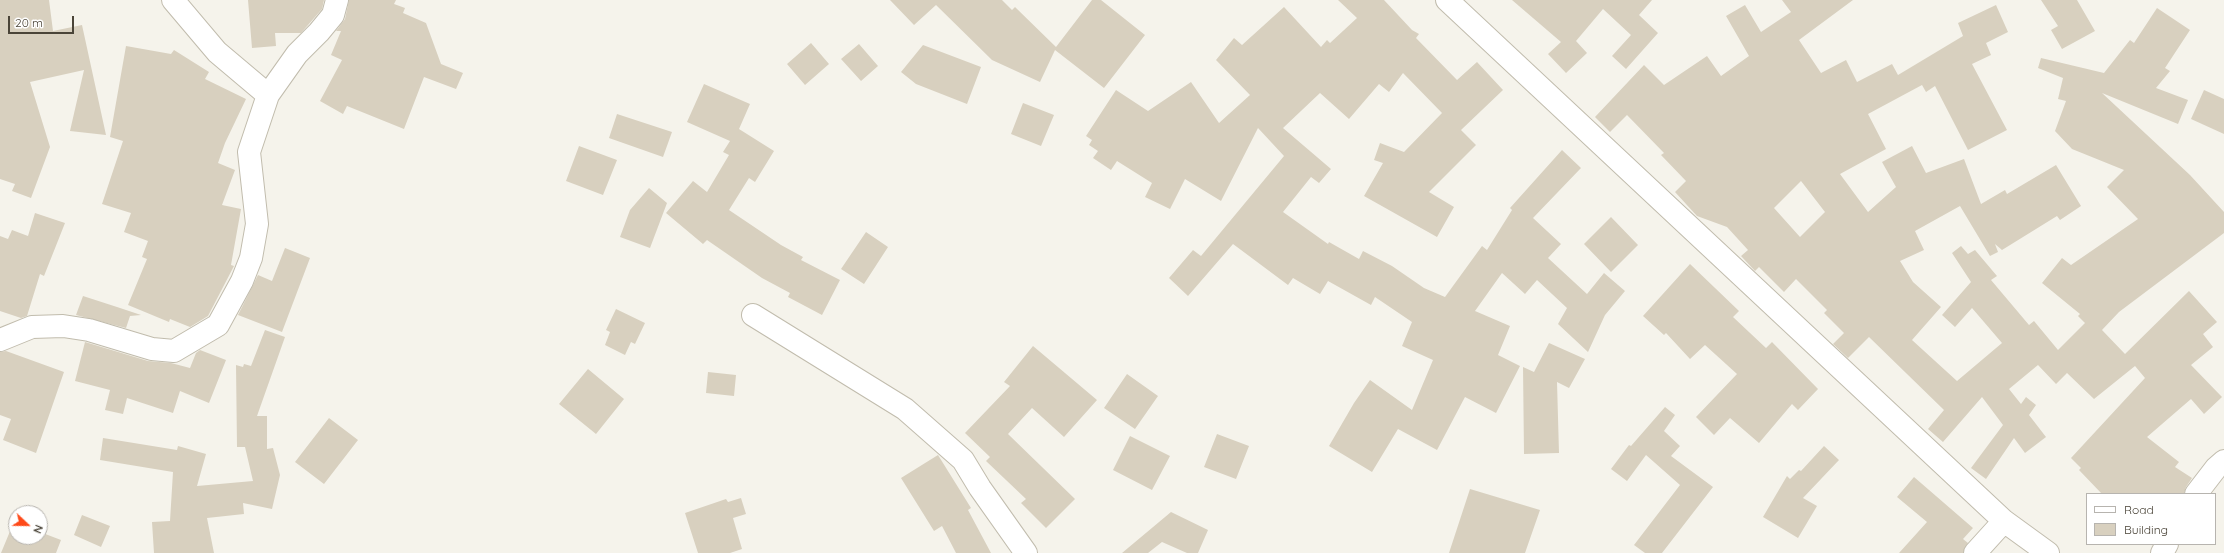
<!DOCTYPE html>
<style>
body{margin:0}
#map{position:relative;width:2224px;height:553px;overflow:hidden;background:#f5f3eb;font-family:Quicksand,sans-serif}
canvas{display:block}
.legend{position:absolute;left:2086px;top:493px;width:130px;height:52px;box-sizing:border-box;background:#fff;border:1px solid #b7b4af;margin:0;padding:5px 7px;list-style:none;font-size:12px;color:#4a4438}
.legend li{display:flex;align-items:center;gap:8px;height:20px}
.legend b{width:20px;border:1px solid #b7b4af}
.north{position:absolute;left:8px;top:505px;width:40px;height:40px;box-sizing:border-box;background:#fff;border:1px solid #b7b4af;border-radius:50%;rotate:112deg;font-size:11px;font-weight:700;line-height:16px;text-align:center;color:#4a4438}
.north::after{content:'';display:block;margin:auto;width:14px;height:18px;background:#fe4a19;clip-path:polygon(50% 0,100% 100%,50% 72%,0 100%)}
.scale{position:absolute;left:8px;top:16px;width:66px;height:18px;box-sizing:border-box;border:2px solid #4a4438;border-top:0;padding-left:5px;font-size:12px;line-height:14px;white-space:nowrap;color:#4a4438;-webkit-text-stroke:3px #fff;paint-order:stroke}
</style>
<div id="map">
<canvas width="2224" height="553"></canvas>
<ul class="legend">
<li><b style="height:5px;background:#fff"></b>Road</li>
<li><b style="height:11px;background:#d8d0bf"></b>Building</li>
</ul>
<div class="north">N</div>
<div class="scale">20 m</div>
</div>
<script>
const context = document.querySelector('canvas').getContext('2d');
context.lineJoin = 'round';
function fill(path, color) {
  context.fillStyle = color;
  context.fill(path, 'evenodd');
}
function toPath(rows) {
  const path = new Path2D();
  for (const r of rows) {
    path.moveTo(r[0], r[1]);
    for (let i = 2; i < r.length; i += 2) path.lineTo(r[i], r[i + 1]);
  }
  return path;
}
function trace(path, color, width, dash) {
  context.strokeStyle = color;
  context.lineWidth = width;
  context.lineCap = dash ? 'butt' : 'round';
  context.setLineDash(dash || []);
  context.stroke(path);
}
fill(toPath([
 [0,0,49,0,53,31,82,25,106,135,70,131,84,70,30,82,50,147,31,198,12,191,15,184,0,179],
 [248,0,324,0,322,9,301,33,275,33,276,46,252,48],
 [349,0,396,0,394,4,405,8,403,13,426,23,441,64,463,73,456,89,424,77,404,129,347,106,343,114,320,101,342,60,331,55,341,31,336,31,345,19],
 [890,0,1002,0,1012,10,1015,7,1056,47,1092,0,1101,0,1145,35,1104,88,1055,50,1040,82,992,60,936,5,914,25],
 [1338,0,1384,0,1412,30,1419,34,1416,38,1457,80,1477,62,1503,90,1461,130,1476,145,1429,192,1454,207,1437,237,1364,196,1383,163,1374,160,1380,143,1404,152,1442,113,1403,73,1389,92,1379,84,1349,119,1320,93,1283,128,1331,169,1319,183,1311,177,1283,212,1328,244,1329,242,1359,259,1363,251,1392,266,1424,288,1445,297,1482,246,1487,250,1512,210,1510,208,1562,150,1581,168,1533,218,1561,244,1548,258,1587,294,1604,273,1625,291,1605,315,1588,352,1558,324,1567,308,1537,280,1525,294,1502,273,1475,311,1510,326,1498,355,1520,366,1496,413,1465,397,1437,450,1398,429,1372,472,1329,446,1354,403,1370,380,1412,410,1433,360,1402,346,1412,322,1375,297,1371,305,1328,281,1320,294,1293,278,1288,285,1233,244,1188,296,1169,278,1193,250,1201,256,1284,156,1258,128,1221,201,1185,179,1170,209,1145,197,1152,183,1117,161,1111,170,1093,158,1098,151,1089,145,1092,140,1086,136,1116,90,1148,111,1191,82,1219,123,1250,95,1216,60,1234,38,1242,45,1284,7,1321,47,1327,40,1330,43,1357,18],
 [1512,0,1652,0,1639,15,1658,33,1626,69,1612,56,1631,35,1603,9,1576,41,1587,53,1566,73,1548,54,1561,42],
 [1782,0,1853,0,1799,40,1821,73,1846,60,1857,82,1892,64,1898,75,1963,36,1958,23,1996,5,2008,32,1986,43,1991,55,1972,64,2007,130,1968,150,1935,86,1926,92,1922,85,1868,114,1886,149,1840,174,1868,212,1896,187,1882,162,1912,146,1926,173,1964,159,1981,204,2005,190,2007,194,2056,165,2081,206,2060,220,2057,216,2002,250,1995,244,1998,252,1990,256,1960,206,1915,231,1924,250,1900,261,1913,282,1941,307,1912,340,1957,381,2002,343,1972,308,1955,327,1942,315,1971,282,1952,253,1961,246,1968,254,1975,250,1997,276,1991,280,2029,325,2034,321,2058,350,2085,323,2078,316,2080,314,2042,283,2062,258,2071,265,2138,219,2107,187,2124,170,2072,149,2055,131,2066,101,2058,99,2063,78,2038,68,2041,58,2104,73,2130,40,2134,43,2157,8,2190,30,2165,68,2170,71,2156,88,2188,100,2178,124,2102,93,2190,175,2224,212,2224,233,2119,312,2102,330,2125,354,2189,291,2217,322,2203,334,2213,347,2191,365,2222,397,2204,414,2191,399,2147,437,2179,462,2175,467,2192,478,2186,487,2184,494,2102,494,2079,470,2081,468,2071,458,2145,378,2135,366,2094,399,2067,373,2056,384,2038,365,2009,389,2021,404,2026,397,2036,405,2029,415,2046,437,2025,453,2014,438,1986,479,1971,468,2003,425,1982,397,1943,442,1928,429,1944,410,1869,337,1848,358,1833,344,1844,333,1824,313,1827,310,1796,279,1784,292,1759,267,1755,271,1741,256,1748,250,1727,227,1697,216,1675,192,1686,181,1661,155,1664,153,1627,115,1610,132,1595,117,1644,65,1664,85,1707,56,1721,76,1749,56,1726,16,1745,5,1761,32,1791,12],
 [1801,181,1825,212,1800,237,1774,208],
 [2041,0,2077,0,2095,31,2062,49,2051,30,2058,26],
 [811,43,829,64,805,85,787,64],
 [859,44,878,66,861,81,841,59],
 [923,45,981,67,967,104,916,84,901,72],
 [126,46,171,54,174,50,209,72,205,79,246,99,225,143,218,163,235,170,222,205,241,209,231,265,234,266,208,316,190,327,170,319,169,322,128,305,147,259,142,257,148,241,124,232,131,213,102,204,123,141,110,137],
 [704,84,750,104,739,129,774,151,755,182,749,178,729,210,781,245,803,257,801,260,840,280,822,315,788,297,790,293,762,278,707,240,703,244,666,213,693,181,707,192,729,155,723,152,730,141,687,122],
 [2204,90,2224,99,2224,134,2191,119],
 [1023,103,1054,115,1041,146,1011,134],
 [617,114,672,132,663,157,609,138],
 [579,146,617,160,603,195,566,181],
 [649,188,667,203,650,248,620,237,630,210],
 [35,213,65,223,44,276,40,274,27,316,21,318,0,311,0,236,8,239,12,230,28,236],
 [1611,217,1638,245,1611,272,1584,244],
 [866,232,888,247,864,284,841,269],
 [285,248,310,258,282,332,238,315,258,275,272,281],
 [1690,264,1739,311,1733,317,1766,348,1772,342,1818,389,1798,410,1792,404,1759,443,1730,418,1714,435,1696,417,1737,374,1705,345,1690,359,1666,333,1664,335,1643,316],
 [83,296,117,307,141,315,130,316,126,328,76,315],
 [616,309,645,323,635,344,631,342,625,355,605,345,610,332,606,330],
 [265,330,285,337,257,416,267,416,267,449,273,448,280,475,272,509,243,503,244,514,207,518,214,553,154,553,152,522,170,521,173,472,100,460,103,438,177,450,178,446,206,454,197,486,253,481,245,447,237,447,236,365,243,367,244,364,251,366],
 [85,342,148,361,171,363,190,368,196,353,200,350,226,360,209,403,180,391,173,413,127,398,123,414,105,410,110,390,75,381],
 [1549,343,1585,359,1569,388,1557,382,1559,453,1524,454,1523,367,1534,372],
 [1033,346,1097,400,1064,437,1032,408,1008,434,1075,499,1046,528,1021,503,1026,499,986,461,990,457,965,433,1010,386,1004,382],
 [6,351,64,372,36,453,3,440,11,419,0,415,0,352],
 [588,369,624,399,596,434,559,404],
 [708,372,736,375,734,396,706,393],
 [1127,374,1158,396,1135,429,1104,408],
 [1665,407,1675,415,1664,431,1680,446,1671,456,1713,487,1662,553,1645,553,1634,545,1680,485,1646,455,1627,481,1611,469,1629,445,1631,446],
 [329,418,358,440,324,484,295,462],
 [1217,434,1249,446,1236,479,1204,467],
 [1130,436,1170,456,1152,490,1113,470],
 [1824,446,1839,460,1803,498,1817,506,1798,538,1763,517,1787,476,1790,479,1799,470,1801,471],
 [938,455,971,508,968,510,991,553,956,553,942,526,934,531,901,478],
 [1914,477,1973,528,1963,539,1968,543,1963,553,1899,553,1927,522,1897,497],
 [1470,489,1540,510,1525,553,1449,553],
 [741,498,746,514,733,518,742,549,730,553,698,553,685,513,726,499,728,502],
 [1171,512,1208,530,1198,553,1187,553,1162,542,1148,553,1122,553],
 [82,515,110,526,101,547,74,535],
 [13,524,16,524,16,537,40,537,40,532,61,540,56,553,1,553]
]), '#d8d0bf');
const street = toPath([
 [173,0,217,52,268,95],
 [1447,0,2004,521,2048,553],
 [753,315,905,409,963,460,980,488,1026,553],
 [0,340,32,327,63,326,89,330,152,349,174,351,218,325,242,281,251,258,257,224,249,152,268,95,297,54,319,32,333,15,337,0],
 [2196,494,2216,468,2224,461],
 [1975,553,2004,521],
 [2162,553,2167,544]
]);
trace(street, '#c1bcad', 24);
trace(street, '#fff', 22);
</script>
